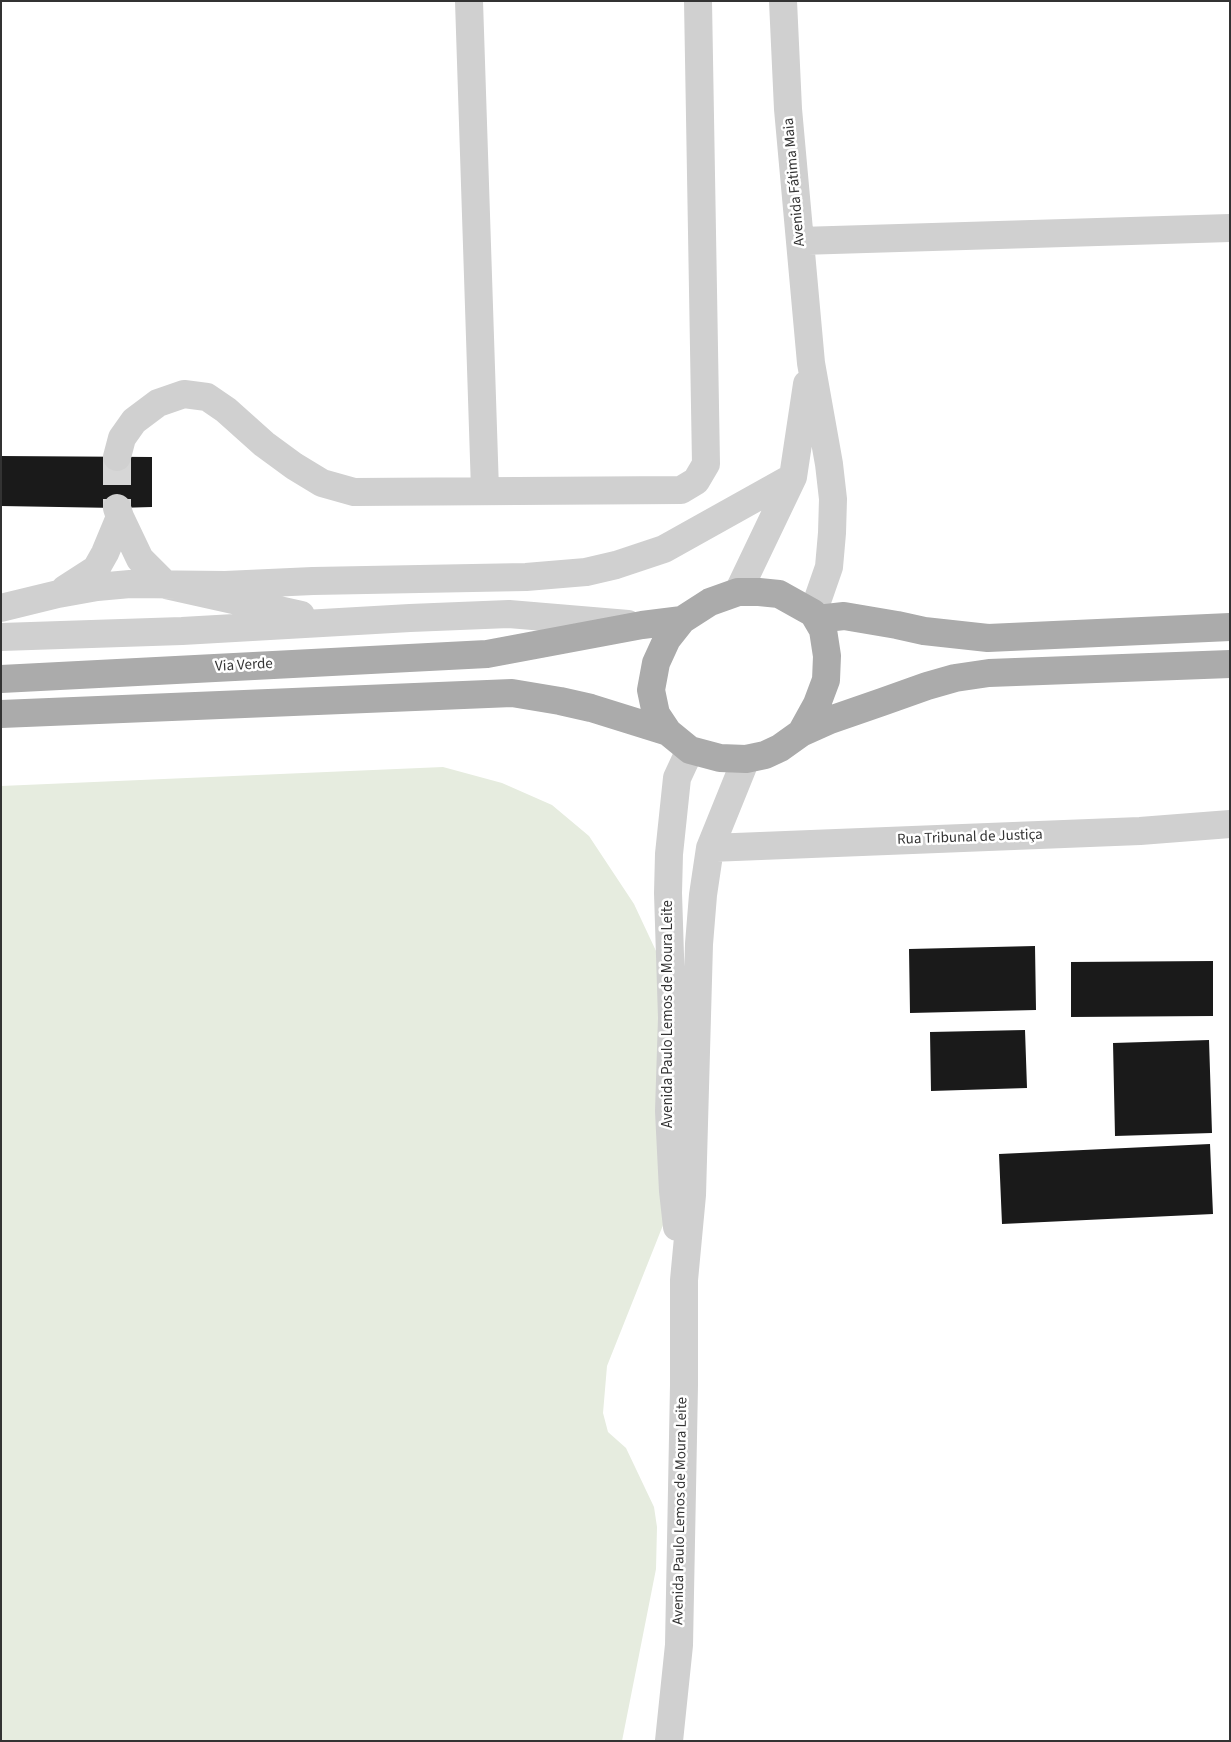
<!DOCTYPE html>
<meta charset="utf-8">
<style>
body{margin:0}
#map{position:relative;width:1231px;height:1742px;overflow:hidden;background:#fff;font-family:"Source Sans 3",sans-serif}
canvas{display:block}
.frame{position:absolute;inset:0;border:2px solid #333;pointer-events:none}
</style>
<div id="map">
<canvas width="1231" height="1742"></canvas>
<div class="frame"></div>
</div>
<script>
const context = document.querySelector('canvas').getContext('2d');
context.lineJoin = 'round';
function fill(path, color) {
  context.fillStyle = color;
  context.fill(path, 'evenodd');
}
function toPath(rows) {
  const path = new Path2D();
  for (const r of rows) {
    path.moveTo(r[0], r[1]);
    for (let i = 2; i < r.length; i += 2) path.lineTo(r[i], r[i + 1]);
  }
  return path;
}
function trace(path, color, width, dash) {
  context.strokeStyle = color;
  context.lineWidth = width;
  context.lineCap = dash ? 'butt' : 'round';
  context.setLineDash(dash || []);
  context.stroke(path);
}
function label(font, color, halo, rows, align = 'center') {
  context.font = font + ' "Source Sans 3",sans-serif';
  context.lineWidth = 5;
  context.setLineDash([]);
  context.textBaseline = 'middle';
  context.strokeStyle = halo;
  context.fillStyle = color;
  for (const [text, x, y, turn = 0] of rows) {
    context.save();
    context.translate(x, y);
    context.rotate((+turn || 0) * Math.PI / 180);
    context.textAlign = isNaN(turn) ? turn : align;
    if (halo) context.strokeText(text, 0, 0);
    context.fillText(text, 0, 0);
    context.restore();
  }
}
fill(toPath([
 [443,767,502,783,552,805,589,836,634,904,656,951,659,971,673,1200,607,1366,603,1413,608,1432,626,1448,654,1507,657,1527,656,1569,622,1741,1,1741,1,786]
]), '#e6ecdf');
fill(toPath([
 [1,456,152,457,152,507,117,508,1,506],
 [1035,946,1036,1010,910,1013,909,949],
 [1213,961,1213,1016,1071,1017,1071,962],
 [1025,1030,1027,1088,931,1091,930,1032],
 [1209,1040,1212,1133,1115,1136,1113,1043],
 [1210,1144,1213,1214,1002,1224,999,1154]
]), '#1a1a1a');
trace(toPath([
 [117,457,117,508]
]), '#d6d6d6', 28, [28, 14]);
trace(toPath([
 [469,1,485,490],
 [783,1,788,109,811,363,829,464,833,499,832,533,829,567,813,613],
 [800,241,1230,228],
 [117,457,122,438,134,421,158,403,184,394,207,397,226,410,264,444,294,466,322,483,354,492,681,490,696,481,706,464,698,1],
 [117,508,120,517,140,559,166,585,301,615],
 [65,589,96,569,105,553,120,517],
 [738,592,793,477,807,384],
 [1,608,58,594,97,587,130,584,225,585,313,581,526,577,586,572,616,565,664,549,793,477],
 [1,637,182,631,410,618,509,614,628,624],
 [710,848,1140,831,1230,824],
 [677,1227,673,1191,669,1111,672,1018,668,893,669,854,677,778,690,750],
 [669,1741,679,1645,684,1385,684,1280,692,1195,699,944,703,895,710,848,746,759]
]), '#d0d0d0', 28);
trace(toPath([
 [738,592,759,592,779,594,813,613,823,630,827,656,826,680,817,704,801,733,780,748,765,755,746,759,720,758,690,750,668,732,656,714,651,690,656,663,667,639,682,620,710,602,738,592],
 [817,619,844,616,897,625,924,631,988,638,1230,627],
 [1,679,487,654,642,625,682,620],
 [1,714,512,693,560,701,591,708,668,732],
 [801,733,830,720,882,702,927,686,955,678,989,673,1230,664]
]), '#ababab', 28);
label('15px', '#333', '#fff', [
 ["Avenida Fátima Maia",795,182,-95],
 ["Via Verde",244,666,-3],
 ["Rua Tribunal de Justiça",970,838,-2],
 ["Avenida Paulo Lemos de Moura Leite",669,1014,-90],
 ["Avenida Paulo Lemos de Moura Leite",681,1511,-89]
]);
</script>
